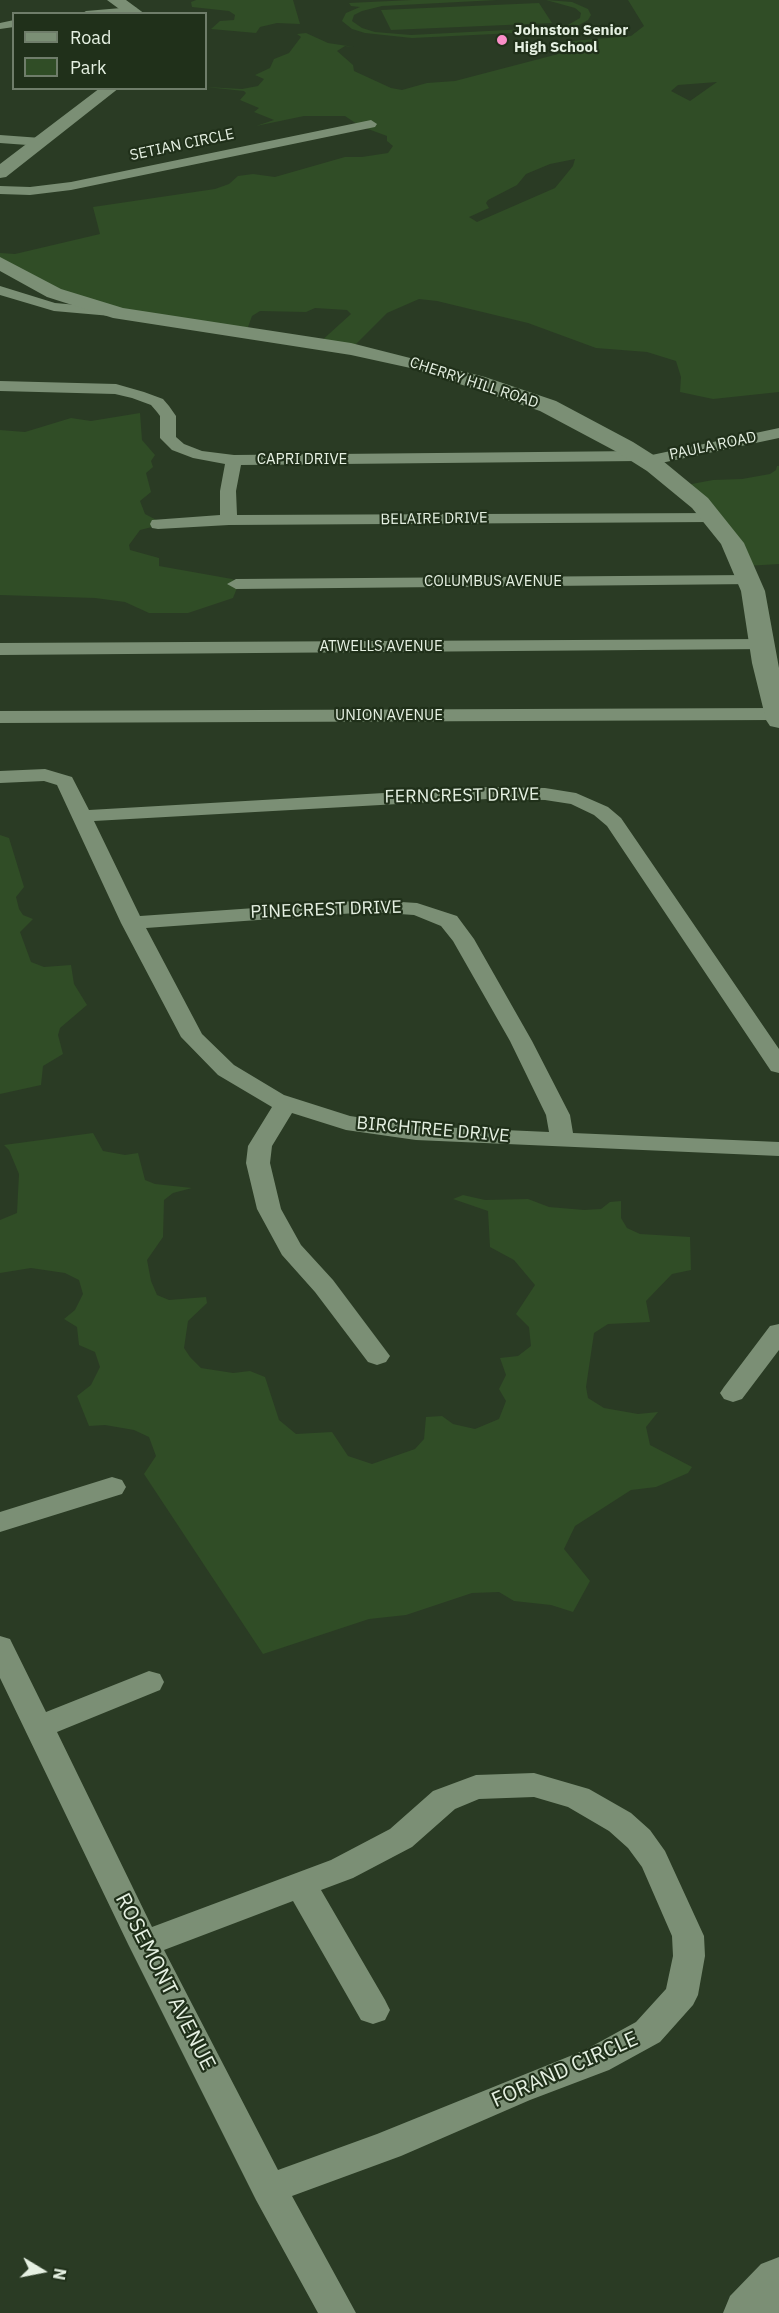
<!DOCTYPE html>
<style>
body{margin:0}
#map{position:relative;width:779px;height:2313px;overflow:hidden;background:#2a3b24;font-family:"IBM Plex Sans",sans-serif}
canvas{display:block}
.legend{position:absolute;left:12px;top:12px;width:195px;height:78px;box-sizing:border-box;background:#20301a;border:2px solid #6f7d6a;margin:0;padding:8px 10px;list-style:none;font-size:18px;color:#e5f0e2}
.legend li{display:flex;align-items:center;gap:12px;height:30px}
.legend b{width:30px;border:2px solid #6f7d6a}
.north{position:absolute;left:12px;top:2241px;width:60px;height:60px;-webkit-text-stroke:4px #20301a;paint-order:stroke;rotate:100deg;font-size:16px;font-weight:700;line-height:24px;text-align:center;color:#e5f0e2}
.north::after{content:'';display:block;margin:auto;width:21px;height:27px;background:#e5f0e2;clip-path:polygon(50% 0,100% 100%,50% 72%,0 100%)}
</style>
<div id="map">
<canvas width="779" height="2313"></canvas>
<ul class="legend">
<li><b style="height:8px;background:#7b8f75"></b>Road</li>
<li><b style="height:16px;background:#304d26"></b>Park</li>
</ul>
<div class="north">N</div>
</div>
<script>
const context = document.querySelector('canvas').getContext('2d');
context.lineJoin = 'round';
function fill(path, color) {
  context.fillStyle = color;
  context.fill(path, 'evenodd');
}
function toPath(rows) {
  const path = new Path2D();
  for (const r of rows) {
    path.moveTo(r[0], r[1]);
    for (let i = 2; i < r.length; i += 2) path.lineTo(r[i], r[i + 1]);
  }
  return path;
}
function trace(path, color, width, dash) {
  context.strokeStyle = color;
  context.lineWidth = width;
  context.lineCap = dash ? 'butt' : 'round';
  context.setLineDash(dash || []);
  context.stroke(path);
}
function label(font, color, halo, rows, align = 'center') {
  context.font = font + ' "IBM Plex Sans",sans-serif';
  context.lineWidth = 4.5;
  context.setLineDash([]);
  context.textBaseline = 'middle';
  context.strokeStyle = halo;
  context.fillStyle = color;
  for (const [text, x, y, turn = 0] of rows) {
    context.save();
    context.translate(x, y);
    context.rotate((+turn || 0) * Math.PI / 180);
    context.textAlign = isNaN(turn) ? turn : align;
    if (halo) context.strokeText(text, 0, 0);
    context.fillText(text, 0, 0);
    context.restore();
  }
}
fill(toPath([
 [196,0,293,0,300,24,277,23,260,27,256,33,211,29,220,21,234,20,235,15,229,11,192,7,191,2],
 [412,0,497,0,382,6,362,11,354,15,352,21,362,28,375,32,411,35,546,28,568,25,580,18,581,13,575,8,546,0,572,2,588,9,591,15,588,20,579,25,556,31,412,38,365,33,352,29,342,21,346,13,360,7,351,6,349,3],
 [628,0,779,0,779,392,713,399,680,392,681,377,676,361,647,352,596,348,528,323,437,301,419,299,387,313,351,349,319,343,351,314,347,310,315,308,306,312,260,311,252,316,248,327,241,333,107,311,0,262,0,253,15,254,100,234,93,207,215,189,229,184,238,176,253,174,275,177,345,157,362,157,388,153,393,146,387,141,387,136,360,126,345,116,304,116,256,126,274,120,254,112,259,108,240,100,246,93,244,91,206,87,242,89,258,86,264,79,255,75,270,68,274,59,289,53,301,37,297,34,306,33,328,43,354,47,345,46,337,51,353,65,354,71,391,88,402,90,427,83,455,81,585,47,560,42,631,36,644,26],
 [717,82,690,101,671,91,678,85],
 [575,159,573,166,555,188,477,222,469,217,489,208,486,203,488,200,517,185,526,174,550,164],
 [539,3,552,23,391,30,381,10],
 [140,413,142,440,155,455,151,461,153,467,146,473,151,492,140,501,145,514,164,524,140,530,129,545,130,550,159,558,159,566,232,579,239,583,233,598,188,613,149,613,125,602,95,598,0,595,0,430,25,432,71,418,91,421],
 [777,466,779,466,779,564,746,566,681,486,713,480,742,479,770,474,776,470],
 [0,835,9,838,24,887,16,897,19,909,23,915,33,919,20,932,31,962,44,967,71,965,74,984,87,1005,60,1028,58,1035,63,1054,43,1066,41,1085,0,1094],
 [93,1133,103,1151,125,1155,138,1153,145,1180,155,1184,192,1188,173,1193,164,1200,163,1237,147,1260,151,1281,157,1295,169,1300,206,1297,207,1303,188,1321,184,1348,190,1357,201,1368,233,1373,250,1371,265,1377,279,1420,296,1434,332,1432,348,1456,372,1464,415,1449,424,1439,426,1417,442,1416,453,1424,475,1429,499,1419,506,1401,499,1389,506,1375,500,1358,518,1356,531,1346,529,1327,516,1314,535,1285,514,1260,490,1247,488,1211,453,1199,463,1195,485,1200,528,1199,549,1207,584,1210,601,1209,610,1202,621,1201,621,1218,627,1228,640,1234,690,1237,691,1270,672,1274,646,1301,650,1322,608,1324,594,1333,586,1387,588,1398,604,1408,638,1414,658,1412,646,1427,650,1445,692,1467,688,1473,656,1487,631,1490,575,1526,564,1549,590,1581,573,1612,551,1605,514,1601,499,1592,472,1593,406,1615,369,1619,263,1654,144,1474,156,1456,149,1437,134,1430,105,1425,89,1426,77,1396,91,1385,100,1367,95,1352,79,1345,77,1327,64,1319,75,1310,83,1294,79,1280,65,1273,31,1268,0,1273,0,1220,17,1213,19,1174,9,1150,4,1145]
]), '#304d26');
fill(toPath([
 [133,7,137,8,137,12,81,14,86,11,133,7],
 [14,20,14,27,0,29,0,23,14,20],
 [371,120,377,124,375,127,71,190,30,195,0,194,0,186,30,187,71,182,371,120],
 [0,135,41,138,47,142,41,146,0,143,0,135],
 [0,286,55,303,111,308,118,312,111,316,54,311,0,295,0,286],
 [0,381,116,384,144,392,163,399,169,406,176,416,176,437,184,444,202,451,234,455,639,451,647,456,779,428,779,438,647,466,639,461,241,465,236,491,237,515,717,513,719,517,717,521,711,522,229,525,158,529,152,528,150,524,152,520,220,515,220,491,225,464,193,458,172,450,160,438,160,416,157,412,151,405,132,398,115,394,0,391,0,381],
 [749,575,758,580,755,584,236,589,227,584,236,579,749,575],
 [763,639,772,645,769,649,0,655,0,643,763,639],
 [777,708,777,720,0,723,0,711,777,708],
 [45,769,72,777,89,810,488,787,545,788,576,793,608,807,621,818,779,1049,779,1073,771,1071,607,826,594,815,571,804,545,800,488,799,94,821,140,916,370,900,417,903,457,916,474,939,532,1041,570,1115,573,1133,779,1142,779,1156,416,1140,346,1130,292,1113,272,1146,270,1163,281,1209,301,1245,333,1280,390,1356,386,1362,377,1365,368,1362,315,1292,282,1255,257,1209,246,1163,248,1146,272,1107,218,1075,181,1037,121,923,57,785,44,781,0,783,0,771,45,769],
 [370,912,414,915,441,926,453,941,510,1041,546,1115,549,1132,416,1126,350,1116,284,1095,234,1065,202,1034,146,928,370,912],
 [779,1324,779,1350,742,1399,733,1402,724,1399,720,1393,724,1387,770,1326,779,1324],
 [112,1477,122,1480,126,1487,122,1494,0,1532,0,1512,112,1477],
 [0,1636,10,1639,46,1712,149,1671,160,1674,164,1682,160,1690,57,1732,152,1927,331,1860,390,1829,433,1791,476,1775,534,1773,589,1789,631,1813,650,1830,665,1851,704,1936,705,1956,698,1995,693,2005,660,2042,609,2070,530,2100,401,2156,292,2196,356,2313,318,2313,256,2200,128,1944,0,1678,0,1636],
 [534,1797,568,1807,609,1831,628,1848,642,1867,672,1936,673,1956,666,1989,636,2022,585,2050,377,2134,278,2170,164,1950,293,1901,361,2020,373,2024,385,2020,390,2010,385,2000,321,1890,353,1878,412,1847,455,1809,479,1799,534,1797]
]), '#7b8f75');
fill(toPath([
 [107,0,126,0,145,14,126,14,107,0],
 [100,88,119,88,6,177,0,178,0,164,100,88],
 [0,257,61,289,123,308,351,343,485,377,556,401,633,442,663,461,708,498,744,543,765,591,779,668,779,728,770,726,766,720,752,663,741,591,721,544,692,508,647,471,617,452,540,411,415,369,351,355,113,318,47,297,0,271,0,257],
 [779,2257,779,2313,723,2313,730,2296,761,2264,779,2257]
]), '#7b8f75');
for (const [x, y, r, color] of [
 [502,40,6,"#fa8fc8"]
]) {
  const dot = new Path2D();
  dot.arc(x, y, r, 0, 2 * Math.PI);
  context.fillStyle = color;
  context.fill(dot);
  trace(dot, '#20301a', 2);
}
label('bold 15px', '#e5f0e2', '#20301a', [
 ["Johnston Senior",514,31],
 ["High School",514,48]
], 'left');
label('15px', '#e5f0e2', '#20301a', [
 ["SETIAN CIRCLE",182,145,-12],
 ["CHERRY HILL ROAD",474,383,18],
 ["PAULA ROAD",713,446,-12],
 ["CAPRI DRIVE",302,460],
 ["BELAIRE DRIVE",434,519,-1],
 ["COLUMBUS AVENUE",493,582],
 ["ATWELLS AVENUE",381,647],
 ["UNION AVENUE",389,716]
]);
label('18px', '#e5f0e2', '#20301a', [
 ["FERNCREST DRIVE",462,796,-1],
 ["PINECREST DRIVE",326,910,-2],
 ["BIRCHTREE DRIVE",433,1130,5]
]);
label('21px', '#e5f0e2', '#20301a', [
 ["ROSEMONT AVENUE",165,1982,63],
 ["FORAND CIRCLE",565,2070,-24]
]);
</script>
